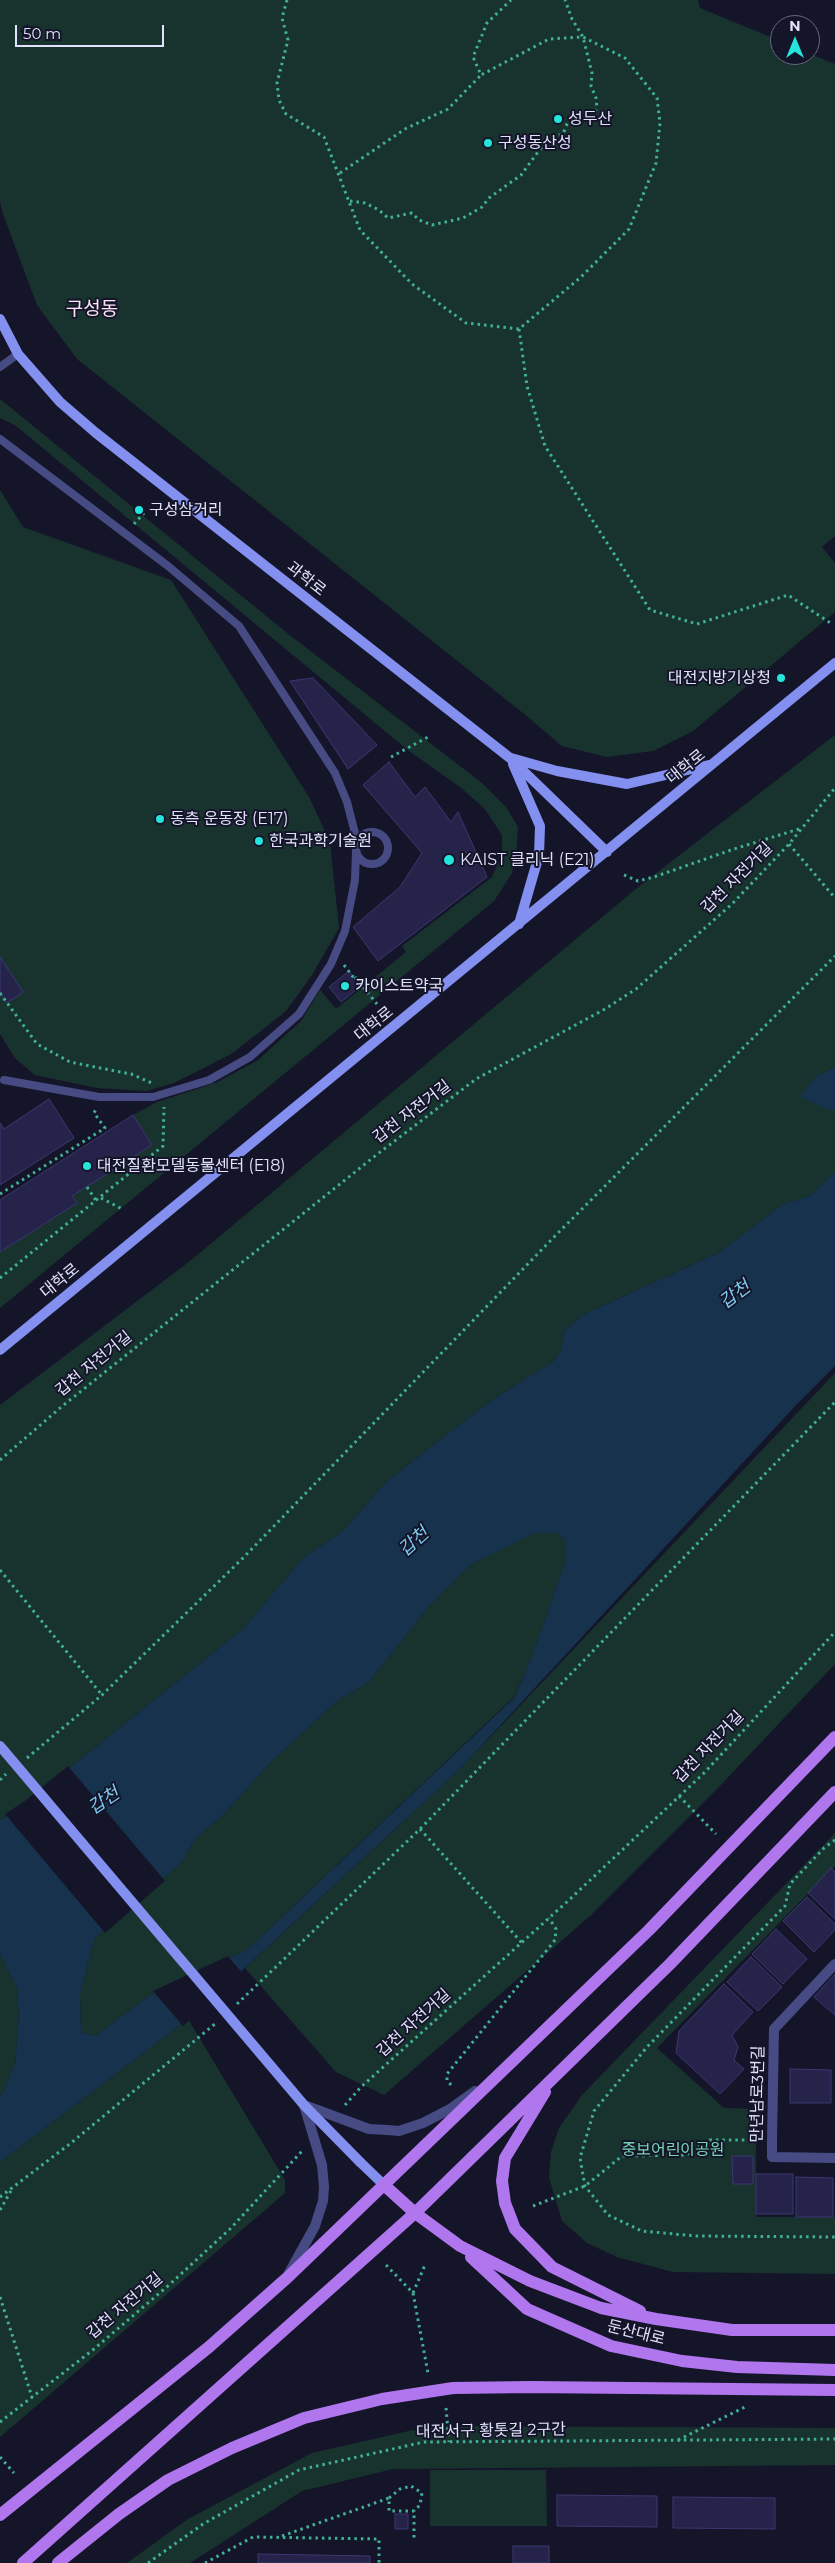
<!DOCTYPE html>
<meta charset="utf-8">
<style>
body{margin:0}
#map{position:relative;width:835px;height:2563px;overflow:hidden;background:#15152a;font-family:Montserrat,sans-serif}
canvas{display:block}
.north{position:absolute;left:770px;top:15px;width:50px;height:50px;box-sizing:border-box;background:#15152a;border:1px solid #67677e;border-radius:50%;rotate:0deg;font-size:14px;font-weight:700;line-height:20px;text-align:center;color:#e1e2fb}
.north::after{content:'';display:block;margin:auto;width:18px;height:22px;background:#25e4dc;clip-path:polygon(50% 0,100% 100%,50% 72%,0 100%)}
.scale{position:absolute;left:15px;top:25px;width:149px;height:22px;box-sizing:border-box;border:2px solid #e1e2fb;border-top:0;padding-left:6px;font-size:15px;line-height:18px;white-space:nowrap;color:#e1e2fb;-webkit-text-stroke:4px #15152a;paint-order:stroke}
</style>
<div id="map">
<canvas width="835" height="2563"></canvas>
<div class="north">N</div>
<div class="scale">50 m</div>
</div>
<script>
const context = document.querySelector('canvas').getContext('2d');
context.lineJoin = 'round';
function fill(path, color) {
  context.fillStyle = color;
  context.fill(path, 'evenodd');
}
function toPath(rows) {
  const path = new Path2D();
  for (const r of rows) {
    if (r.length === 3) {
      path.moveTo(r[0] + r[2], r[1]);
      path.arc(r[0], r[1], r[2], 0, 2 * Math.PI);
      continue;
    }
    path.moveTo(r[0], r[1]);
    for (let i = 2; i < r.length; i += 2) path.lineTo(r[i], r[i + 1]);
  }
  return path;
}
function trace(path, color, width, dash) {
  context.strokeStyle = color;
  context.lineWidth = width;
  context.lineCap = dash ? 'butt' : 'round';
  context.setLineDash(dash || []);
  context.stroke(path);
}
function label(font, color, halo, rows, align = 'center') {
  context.font = font + ' Montserrat,"Noto Sans KR",sans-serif';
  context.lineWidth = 4;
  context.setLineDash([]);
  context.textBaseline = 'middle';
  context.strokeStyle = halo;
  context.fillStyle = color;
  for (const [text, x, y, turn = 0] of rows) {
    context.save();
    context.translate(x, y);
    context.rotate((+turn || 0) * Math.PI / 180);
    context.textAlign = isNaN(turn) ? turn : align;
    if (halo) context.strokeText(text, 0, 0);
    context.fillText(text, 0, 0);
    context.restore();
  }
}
fill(toPath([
 [0,0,698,0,700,8,780,41,780,55,810,54,835,64,835,536,822,547,835,563,835,612,693,731,653,751,607,757,562,746,523,713,77,359,37,305,3,214,0,201],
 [0,399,287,633,482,783,506,807,518,827,516,855,512,873,494,901,0,1308,0,1252,77,1203,72,1196,152,1145,133,1115,157,1102,218,1082,258,1060,301,1021,320,990,336,1009,406,952,402,946,492,877,502,855,502,835,485,809,460,787,409,751,15,425,0,418],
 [0,490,23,527,171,580,309,797,330,842,339,928,312,975,286,1011,261,1031,231,1054,174,1083,146,1091,97,1088,35,1075,15,1058,0,1034],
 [835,735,835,1067,816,1076,829,1110,835,1110,835,1172,810,1196,783,1204,720,1252,583,1315,564,1331,561,1351,554,1361,489,1402,387,1481,343,1531,303,1558,244,1628,26,1803,0,1820,0,1405,190,1261,637,888],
 [835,1373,835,1664,719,1787,590,1916,384,2095,336,2072,245,1968,461,1768],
 [535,1532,558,1533,565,1541,565,1563,530,1661,515,1696,247,1950,147,1997,95,2036,81,2032,80,1994,95,1938,181,1863,196,1838,223,1815,269,1764,338,1700,368,1683,431,1604,470,1565],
 [835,1833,835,1866,657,2048,724,2108,756,2109,756,2217,835,2217,835,2274,673,2272,617,2257,587,2243,562,2221,549,2178,551,2152,559,2128,582,2095],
 [0,1953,17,1989,19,2015,15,2065,0,2098],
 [188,2019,285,2180,285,2193,0,2437,0,2162],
 [431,2426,835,2428,835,2465,393,2469,302,2491,190,2563,127,2563,188,2519,312,2453],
 [430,2470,546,2470,547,2526,430,2526]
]), '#18332e');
fill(toPath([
 [835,1067,835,1110,829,1110,800,1097,816,1076],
 [835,1172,835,1366,797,1404,461,1768,196,2013,0,2162,0,2098,15,2065,19,2015,17,1989,0,1953,0,1820,26,1803,244,1628,303,1558,343,1531,387,1481,489,1402,554,1361,561,1351,564,1331,583,1315,720,1252,783,1204,810,1196],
 [535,1533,558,1533,565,1541,565,1563,530,1661,515,1697,247,1950,147,1997,95,2036,81,2032,80,1994,95,1938,181,1863,196,1838,223,1815,269,1764,338,1700,368,1683,431,1604,470,1565]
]), '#16324c');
fill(toPath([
 [68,1766,165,1881,105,1933,5,1814,25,1801],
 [228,1956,243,1974,183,2026,153,1991]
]), '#15152a');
const building = toPath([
 [313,678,377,745,348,769,290,681,313,678],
 [389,762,415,797,425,787,451,822,458,812,487,877,378,961,353,927,400,887,422,853,363,785,389,762],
 [0,957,23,992,7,1003,0,993,0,957],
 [349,971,361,986,341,1002,329,987,349,971],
 [49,1099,74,1138,0,1185,0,1123,4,1129,49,1099],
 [133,1115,152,1145,72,1196,77,1203,0,1252,0,1200,133,1115],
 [831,1868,835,1872,835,1919,808,1893,831,1868],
 [807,1897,835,1924,835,1930,814,1952,783,1921,807,1897],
 [776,1929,807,1959,783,1984,752,1954,776,1929],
 [751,1957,782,1987,758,2011,727,1982,751,1957],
 [835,1974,835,2015,814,1997,835,1974],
 [724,1984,753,2012,732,2035,738,2047,734,2060,744,2069,720,2094,676,2053,679,2031,724,1984],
 [790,2069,831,2070,831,2103,790,2103,790,2069],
 [732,2156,753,2156,753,2184,733,2184,732,2156],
 [756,2174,793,2174,793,2214,756,2214,756,2174],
 [796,2177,833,2178,833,2217,796,2217,796,2177],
 [557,2495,657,2496,657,2527,557,2526,557,2495],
 [673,2497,775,2498,775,2529,673,2528,673,2497],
 [395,2514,408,2514,408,2529,395,2529,395,2514],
 [513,2546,549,2546,549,2563,513,2563,513,2546],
 [258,2554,370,2556,370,2563,258,2563,258,2554]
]);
fill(building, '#252349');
trace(building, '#3b3872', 1);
trace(toPath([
 [287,0,282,18,288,40,277,83,279,100,286,114,324,137,360,230,412,284,466,323,519,329,581,277,629,229,656,163,660,123,657,98,625,58,583,37,549,39,481,75,473,57,487,23,511,0],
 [340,173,405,129,448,109,481,75],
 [350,201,365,203,379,210,388,218,412,213,419,220,432,225,463,218,482,207,489,198,521,175,541,148,544,140,563,134,570,116,592,117,597,108,596,98,591,86,592,73,583,37,572,19,565,0],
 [519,329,527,386,545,446,650,610,697,624,788,595,832,624],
 [134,524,144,513],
 [391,757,428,737],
 [789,844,835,898],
 [624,875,638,881,654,877,734,849,799,829],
 [344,965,354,978],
 [355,977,377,1004],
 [0,993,37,1044,70,1062,131,1074,152,1083],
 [87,1187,97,1202],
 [0,1194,105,1128,94,1113,96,1109],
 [101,1198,124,1210],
 [0,1278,163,1146,164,1107],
 [0,1460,60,1408,375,1156,476,1079,605,1009,636,989,732,904,789,844,835,788],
 [0,1570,102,1695],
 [27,1758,102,1695,244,1557,553,1238,835,956],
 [0,1780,6,1774],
 [679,1796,716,1834],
 [420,1829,522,1943],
 [835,1840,824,1848,790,1884,785,1906,647,2047,594,2111,580,2158,585,2186,608,2215,642,2231,696,2236,835,2237],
 [237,2004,420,1829,835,1402],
 [451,2085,447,2080,447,2074,555,1940,556,1929,549,1918],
 [345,2105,361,2087,569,1900,704,1773,835,1632],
 [0,2197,71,2143,216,2023],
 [533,2206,585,2186,622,2156,686,2155,710,2140,759,2140],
 [0,2210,12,2189],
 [386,2265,413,2293,425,2265],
 [413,2293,428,2373],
 [0,2297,32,2397],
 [446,2408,449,2442],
 [0,2422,94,2349,169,2285,230,2229,303,2150],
 [678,2440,745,2407],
 [0,2457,14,2473],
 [389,2498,400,2489,411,2486,422,2493,420,2505,414,2511],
 [282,2536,389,2498,389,2511,414,2511,414,2539],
 [148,2563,203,2524,299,2470,424,2442,835,2439],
 [205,2563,253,2537,379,2539,379,2563]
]), '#41b099', 3, [2.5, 4]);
trace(toPath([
 [0,367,18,354],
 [0,439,168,566,239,626,335,773,347,802,357,841],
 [372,848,16],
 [4,1080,99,1097,153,1097,209,1080,250,1057,299,1014,331,964,345,931,355,880,356,851]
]), '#464c83', 8);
trace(toPath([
 [835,1964,774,2029,772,2140,772,2157,835,2158]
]), '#464c83', 10);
trace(toPath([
 [387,2130,399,2131,423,2123,450,2109,475,2091],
 [289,2273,315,2226,323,2201,324,2187]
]), '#464c83', 10);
trace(toPath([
 [0,319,18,354,60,402,96,433,510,758,607,852],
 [511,758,557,771,627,784,709,765],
 [513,764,540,826,539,855,519,924],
 [0,1350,835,663],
 [360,2162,384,2185]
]), '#8490f0', 10);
trace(toPath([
 [545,2092,505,2158,502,2181,505,2203,515,2229,552,2267,640,2311],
 [384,2185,415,2213,460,2246,530,2281,601,2308,656,2319,732,2330,835,2330],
 [471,2257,527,2309,611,2346,682,2361,737,2367,835,2370],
 [0,2515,209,2347,288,2277,649,1930,835,1737],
 [23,2563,415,2213,670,1964,835,1792],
 [58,2563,119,2514,168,2480,232,2448,304,2418,382,2399,453,2388,531,2387,835,2390]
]), '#b076ee', 12);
trace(toPath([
 [304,2105,369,2129,387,2130],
 [304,2105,322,2165,324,2187]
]), '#464c83', 10);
trace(toPath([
 [0,1746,304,2105,360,2162]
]), '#8490f0', 10);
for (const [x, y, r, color] of [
 [558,119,5,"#25e4dc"],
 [488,143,5,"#25e4dc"],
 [139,510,5,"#25e4dc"],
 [781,678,5,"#25e4dc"],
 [160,819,5,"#25e4dc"],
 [259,841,5,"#25e4dc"],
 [449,860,6,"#25e4dc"],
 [345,986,5,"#25e4dc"],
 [87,1166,5,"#25e4dc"]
]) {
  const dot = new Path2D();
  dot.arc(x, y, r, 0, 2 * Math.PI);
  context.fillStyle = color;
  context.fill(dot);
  trace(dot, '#15152a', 2);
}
label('16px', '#e1e2fb', '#15152a', [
 ["성두산",568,119],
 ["구성동산성",498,143],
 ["구성삼거리",149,510],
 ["대전지방기상청",771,678,"right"],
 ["동측 운동장 (E17)",170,819],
 ["한국과학기술원",269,841],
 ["KAIST 클리닉 (E21)",460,860],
 ["카이스트약국",355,986],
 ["대전질환모델동물센터 (E18)",97,1166]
], 'left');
label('16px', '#e1e2fb', '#15152a', [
 ["과학로",306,579,38],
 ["대학로",686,767,-39],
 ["갑천 자전거길",737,878,-45],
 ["대학로",374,1024,-39],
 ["갑천 자전거길",412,1112,-37],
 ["대학로",60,1281,-39],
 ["갑천 자전거길",94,1364,-39],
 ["갑천 자전거길",709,1747,-46],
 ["갑천 자전거길",414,2023,-42],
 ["만년남로3번길",758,2094,-89],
 ["갑천 자전거길",125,2306,-40],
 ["둔산대로",636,2333,14],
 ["대전서구 황톳길 2구간",491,2431,-1]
]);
label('16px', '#74d4af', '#15152a', [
 ["중보어린이공원",673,2150]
]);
label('italic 18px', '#7ccaef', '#15152a', [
 ["갑천",735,1295,-37],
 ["갑천",414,1542,-42],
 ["갑천",104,1801,-34]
]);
label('19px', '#fce3f6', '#15152a', [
 ["구성동",92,309]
]);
</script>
